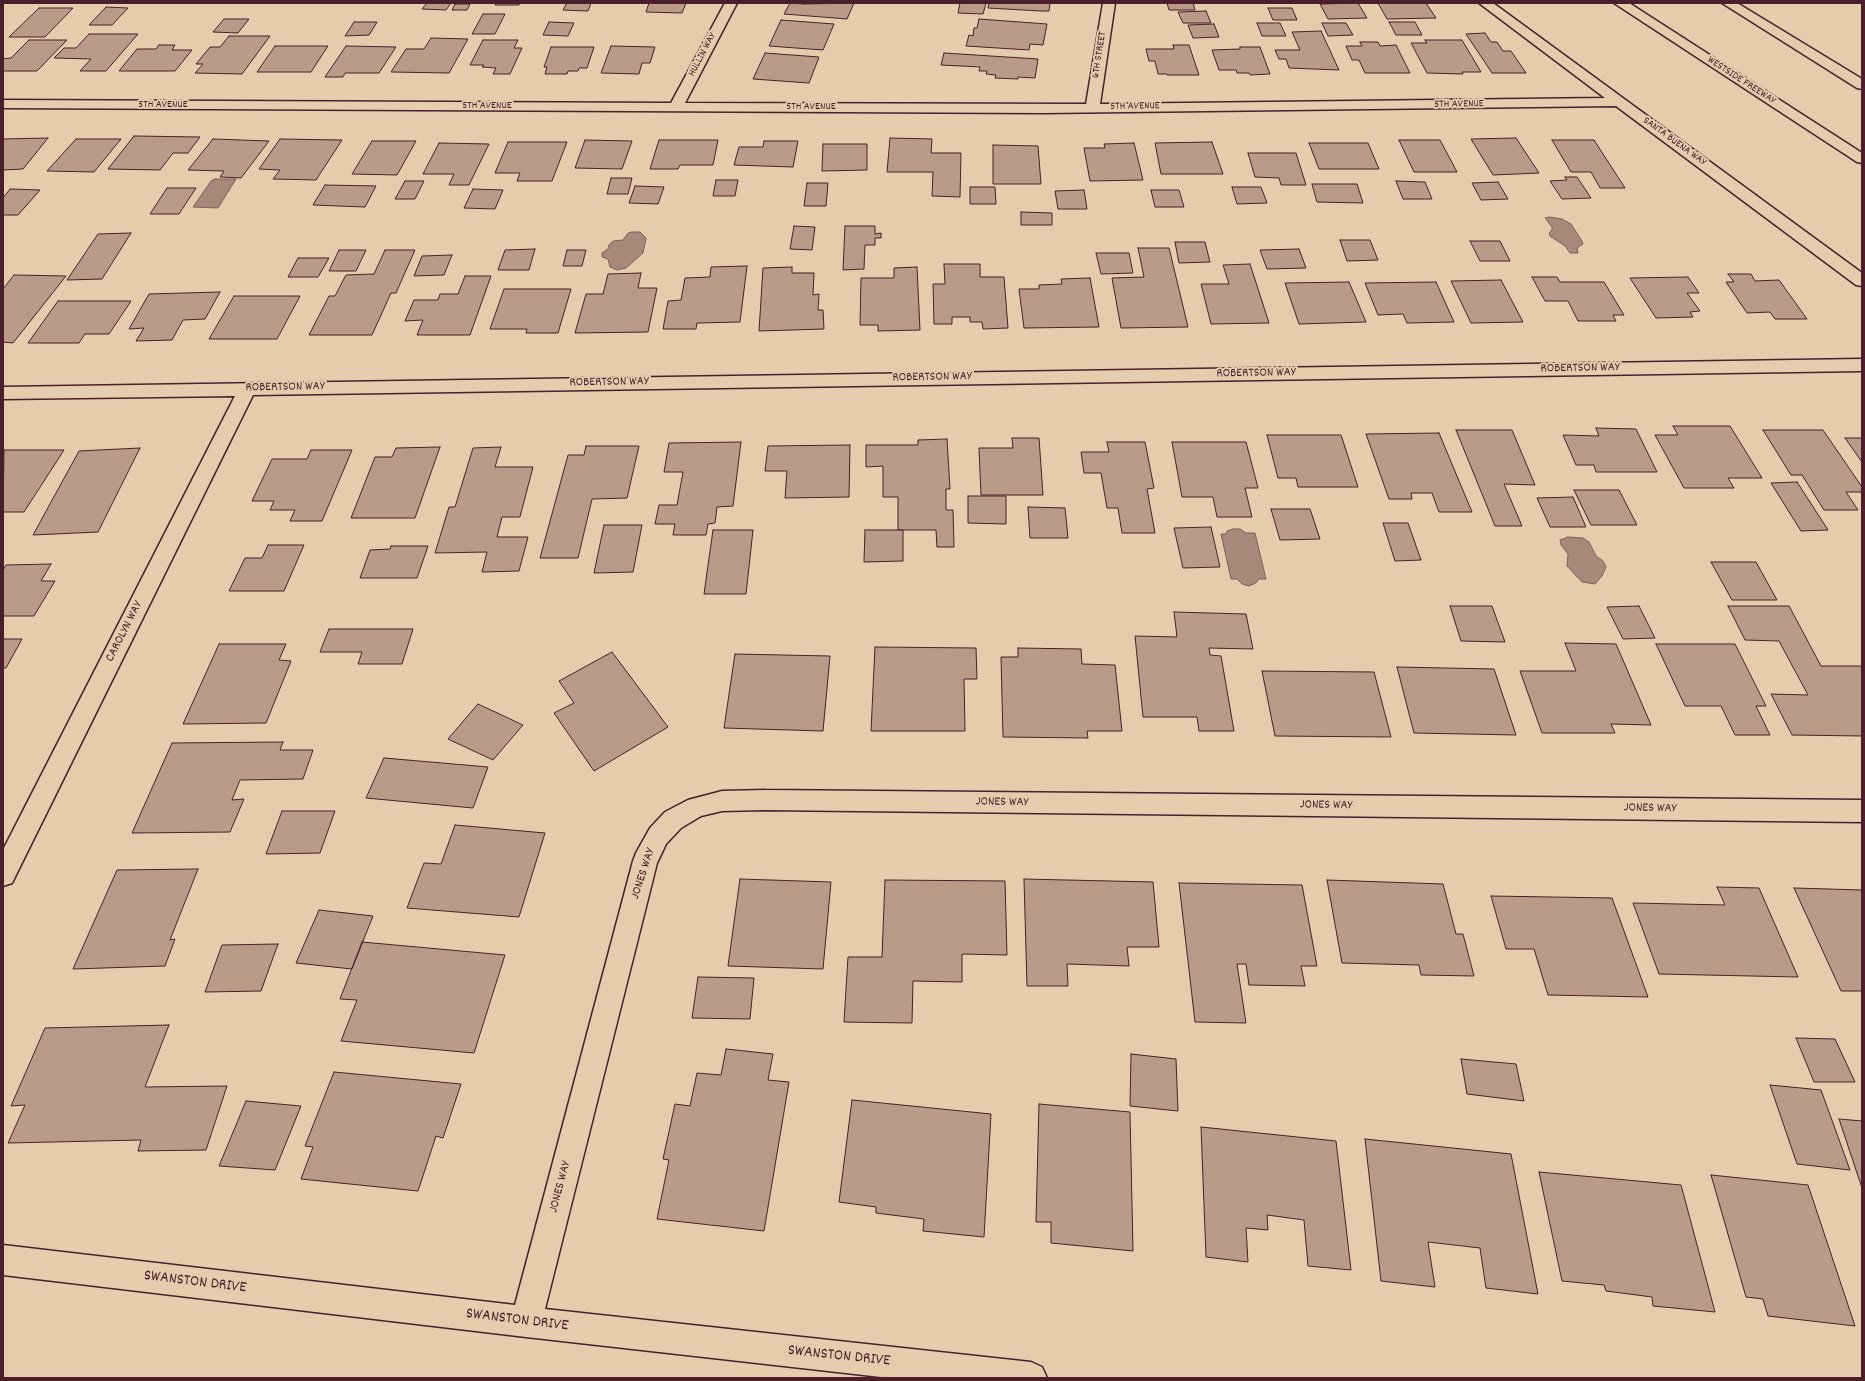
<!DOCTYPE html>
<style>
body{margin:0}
#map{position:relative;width:1865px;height:1381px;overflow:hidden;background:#e5ccad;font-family:Dekko,sans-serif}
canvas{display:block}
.frame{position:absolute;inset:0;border:4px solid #4a1f2b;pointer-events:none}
</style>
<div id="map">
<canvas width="1865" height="1381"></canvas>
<div class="frame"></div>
</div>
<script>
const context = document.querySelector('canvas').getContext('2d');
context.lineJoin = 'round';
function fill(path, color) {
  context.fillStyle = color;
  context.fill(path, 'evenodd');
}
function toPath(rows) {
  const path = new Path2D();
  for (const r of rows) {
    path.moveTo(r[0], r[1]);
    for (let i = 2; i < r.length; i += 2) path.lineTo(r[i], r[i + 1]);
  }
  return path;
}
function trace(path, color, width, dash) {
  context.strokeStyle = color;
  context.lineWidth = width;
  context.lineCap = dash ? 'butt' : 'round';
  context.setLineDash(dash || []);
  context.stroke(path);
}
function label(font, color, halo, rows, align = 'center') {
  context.font = font + ' Dekko,sans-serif';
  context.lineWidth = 4;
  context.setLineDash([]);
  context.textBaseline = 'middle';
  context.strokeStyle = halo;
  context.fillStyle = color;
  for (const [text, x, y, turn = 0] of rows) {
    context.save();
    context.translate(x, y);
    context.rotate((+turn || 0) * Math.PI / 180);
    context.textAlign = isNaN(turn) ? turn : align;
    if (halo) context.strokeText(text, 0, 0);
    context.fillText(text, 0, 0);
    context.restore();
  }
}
const water = toPath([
 [215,179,236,179,218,208,193,207,211,181,215,179],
 [1549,217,1562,219,1571,224,1582,241,1583,244,1577,248,1578,253,1570,253,1565,246,1550,236,1549,233,1552,230,1552,227,1545,218,1549,217],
 [632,232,640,232,646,238,643,253,626,268,617,270,610,267,608,259,602,257,602,253,609,248,608,246,613,241,623,240,628,233,632,232],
 [1233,529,1240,529,1246,533,1255,533,1266,579,1259,579,1256,583,1249,586,1242,584,1237,579,1231,579,1221,534,1226,534,1227,531,1233,529],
 [1568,537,1583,538,1589,542,1596,556,1603,561,1606,567,1602,576,1595,584,1582,582,1567,566,1568,554,1561,545,1560,540,1568,537]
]);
fill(water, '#a8887a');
trace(water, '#825e5a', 1);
const building = toPath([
 [427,3,451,3,446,10,422,9,427,3],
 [496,3,520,3,519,5,495,5,496,3],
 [567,3,591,3,588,11,563,10,567,3],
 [649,3,686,3,682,13,646,12,649,3],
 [790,3,804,4,854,3,847,19,784,14,790,3],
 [960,3,986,3,983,14,958,13,960,3],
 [989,3,1050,3,1049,11,1041,11,988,8,989,3],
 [1167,3,1193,3,1195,10,1169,10,1167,3],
 [1358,3,1367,18,1328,19,1320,4,1358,3],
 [1378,3,1426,3,1436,18,1387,19,1378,3],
 [455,4,470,4,467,10,452,10,455,4],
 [106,7,128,8,112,25,89,25,106,7],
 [39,8,73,8,45,37,9,37,39,8],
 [1268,8,1292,8,1297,20,1273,20,1268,8],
 [1206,11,1211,23,1183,23,1178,12,1206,11],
 [483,14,505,14,495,34,472,34,483,14],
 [224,19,249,19,238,33,213,32,224,19],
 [979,19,1047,24,1043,45,1030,44,1029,50,966,46,969,35,973,36,974,28,977,28,979,19],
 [781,20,834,24,823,50,769,46,781,20],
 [354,22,377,22,369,35,345,36,354,22],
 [549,22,574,23,568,36,543,35,549,22],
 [1389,22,1415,22,1422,35,1396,35,1389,22],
 [1257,23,1280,23,1286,36,1262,36,1257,23],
 [1322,23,1346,23,1353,35,1328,36,1322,23],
 [1214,24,1219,37,1193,38,1188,25,1214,24],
 [1321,31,1339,70,1289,68,1286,59,1279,59,1275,50,1300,50,1292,32,1321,31],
 [1485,33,1491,42,1497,42,1503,51,1511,51,1526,73,1492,73,1466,34,1485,33],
 [89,34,138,34,106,71,80,71,91,59,54,58,64,48,76,48,89,34],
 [229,36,270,36,242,74,195,73,203,64,196,64,210,47,220,47,229,36],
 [431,38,468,39,449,73,391,72,406,49,424,49,431,38],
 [29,40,67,40,37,71,3,71,3,59,11,58,29,40],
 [483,40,518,40,514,48,522,48,510,74,493,74,496,68,482,67,484,65,470,65,483,40],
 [1425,40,1462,40,1481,72,1462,72,1463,74,1427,73,1411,43,1427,43,1425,40],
 [1360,42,1378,42,1380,46,1396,45,1410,73,1365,73,1359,60,1352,60,1346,46,1362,46,1360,42],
 [159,45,175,45,172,50,192,50,175,71,119,71,137,49,156,49,159,45],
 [1173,45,1189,45,1199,75,1167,75,1167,74,1158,74,1155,61,1149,61,1146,49,1174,49,1173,45],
 [275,46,328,46,311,72,257,72,275,46],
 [346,46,396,47,379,73,345,73,343,77,325,77,346,46],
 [611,46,655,47,650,63,642,63,639,74,601,73,611,46],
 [551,47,594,47,587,68,579,68,578,71,568,71,567,74,545,74,547,67,544,67,551,47],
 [1240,47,1260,47,1270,74,1250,75,1249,73,1237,73,1236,70,1219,70,1212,50,1240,49,1240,47],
 [765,53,819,57,809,83,753,79,765,53],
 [944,53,1038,59,1035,78,1018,77,1018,79,995,78,996,75,986,74,987,71,979,71,980,67,941,65,944,53],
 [134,136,200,137,188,153,173,153,160,170,108,169,134,136],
 [48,138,23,169,3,170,3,139,48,138],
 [890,138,932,139,931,153,961,153,960,197,932,196,933,172,887,172,890,138],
 [1516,138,1539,173,1493,175,1471,139,1516,138],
 [76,139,121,139,94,172,47,171,76,139],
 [213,139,269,141,241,178,220,177,224,171,188,170,213,139],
 [280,139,342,140,316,180,273,179,280,170,259,169,280,139],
 [585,140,632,141,622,169,575,168,585,140],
 [659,140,718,140,713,165,680,165,678,169,650,169,659,140],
 [1399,140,1440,140,1457,172,1414,172,1399,140],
 [1552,140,1594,140,1625,188,1600,188,1591,172,1571,172,1552,140],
 [372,141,416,141,397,175,352,174,372,141],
 [764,141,798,141,793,167,734,165,739,147,763,147,764,141],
 [508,142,567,142,552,181,517,181,520,173,495,173,508,142],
 [1212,142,1223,174,1161,174,1155,143,1212,142],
 [439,143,489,144,469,185,449,185,454,174,423,174,439,143],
 [1134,143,1143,180,1090,181,1084,148,1105,148,1104,144,1134,143],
 [1309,143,1368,143,1379,169,1319,169,1309,143],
 [823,144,867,144,867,170,822,171,823,144],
 [993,145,1038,146,1041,184,993,184,993,145],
 [1248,153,1296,153,1306,185,1281,185,1279,178,1255,177,1248,153],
 [1565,177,1577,177,1591,198,1562,199,1550,181,1567,180,1565,177],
 [611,178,632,178,628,194,607,194,611,178],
 [716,180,738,180,735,196,713,196,716,180],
 [405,181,424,181,415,199,395,199,405,181],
 [1396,181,1425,182,1432,199,1403,199,1396,181],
 [1498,182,1508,199,1481,200,1472,183,1498,182],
 [807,183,828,183,826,206,804,206,807,183],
 [1312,184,1357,184,1363,203,1317,202,1312,184],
 [325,185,376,186,365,207,313,205,325,185],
 [635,186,664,187,658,204,629,203,635,186],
 [970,187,995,187,996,204,970,204,970,187],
 [1232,187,1261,187,1267,203,1237,204,1232,187],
 [167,188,196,188,179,214,150,214,167,188],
 [10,189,40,190,18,215,3,215,3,198,10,189],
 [473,189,503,190,495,209,464,208,473,189],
 [1084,190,1087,209,1058,209,1055,191,1084,190],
 [1151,190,1179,190,1184,207,1155,207,1151,190],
 [1021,212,1052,213,1052,225,1021,225,1021,212],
 [794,226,815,227,812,250,790,249,794,226],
 [845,226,875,226,875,234,881,233,881,238,875,238,875,245,865,245,864,269,843,270,845,226],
 [131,233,102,279,67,280,98,234,131,233],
 [1340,240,1370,240,1378,260,1347,261,1340,240],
 [1470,241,1500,241,1510,261,1480,261,1470,241],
 [1175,242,1205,242,1210,262,1179,263,1175,242],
 [1138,248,1169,248,1188,327,1121,328,1112,278,1144,277,1138,248],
 [535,249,529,270,498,270,505,250,535,249],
 [1299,249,1306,268,1267,269,1260,250,1299,249],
 [339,250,366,250,356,271,329,271,339,250],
 [385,250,415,250,396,293,391,293,372,335,309,335,329,296,335,296,346,275,374,274,385,250],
 [567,250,586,250,582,266,563,266,567,250],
 [1096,253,1129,253,1133,273,1101,274,1096,253],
 [452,255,444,275,414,276,422,256,452,255],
 [298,258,329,258,318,277,288,277,298,258],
 [944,264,980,264,980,277,1004,277,1008,328,983,329,982,322,970,322,970,317,952,317,952,324,934,324,933,284,945,284,944,264],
 [1250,264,1269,323,1211,324,1201,284,1229,284,1223,265,1250,264],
 [747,266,740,322,697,323,696,329,663,329,668,301,681,300,685,278,710,277,711,267,747,266],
 [792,267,792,273,814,273,813,295,819,294,818,310,823,310,824,329,759,331,763,268,792,267],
 [917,267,920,330,878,331,878,325,860,325,861,278,894,278,894,268,917,267],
 [641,273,638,288,657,288,648,332,575,333,586,294,603,294,608,274,641,273],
 [1728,274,1751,274,1755,281,1779,280,1807,319,1775,319,1770,312,1747,313,1726,282,1734,282,1728,274],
 [14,275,66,276,13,343,3,342,3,289,14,275],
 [465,276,491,276,470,335,417,335,423,320,405,321,414,300,438,300,440,294,458,294,465,276],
 [1532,277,1557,277,1560,282,1604,282,1624,315,1613,315,1616,321,1578,321,1568,301,1545,301,1532,277],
 [1688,277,1699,293,1687,293,1700,311,1690,312,1693,317,1656,318,1630,278,1688,277],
 [1090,278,1099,327,1024,328,1019,289,1039,289,1039,285,1062,284,1061,279,1090,278],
 [1501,280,1523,322,1471,323,1451,281,1501,280],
 [1349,282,1366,322,1299,324,1285,283,1349,282],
 [1436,282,1454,322,1407,323,1403,314,1378,315,1365,283,1436,282],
 [504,289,571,289,558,333,526,333,527,329,490,329,504,289],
 [220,292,205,319,183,320,172,340,136,341,144,328,129,329,149,294,220,292],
 [234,296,300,296,277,339,209,339,234,296],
 [58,301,131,301,109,334,85,334,79,343,28,343,58,301],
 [1673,426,1730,426,1762,478,1728,478,1734,488,1684,488,1655,435,1678,435,1673,426],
 [1596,428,1636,429,1657,472,1596,472,1594,465,1576,465,1563,435,1599,436,1596,428],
 [1456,430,1512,430,1535,485,1504,484,1522,526,1495,526,1456,430],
 [1763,430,1823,430,1862,487,1862,492,1846,492,1858,510,1824,510,1802,475,1791,475,1763,430],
 [1439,433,1472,512,1439,512,1432,493,1411,493,1412,499,1389,499,1366,434,1439,433],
 [1267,435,1341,435,1358,487,1298,487,1296,478,1278,478,1267,435],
 [1012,438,1039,438,1043,495,981,495,979,448,1013,448,1012,438],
 [1845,438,1862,438,1862,462,1845,438],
 [947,439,950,489,946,489,946,510,953,510,954,547,937,547,936,530,898,530,898,497,883,497,883,466,866,467,866,445,918,445,918,440,947,439],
 [741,442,733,506,717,507,715,523,708,524,706,535,673,535,675,524,655,524,659,505,677,505,683,472,664,472,669,443,741,442],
 [1107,442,1145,442,1154,488,1147,489,1155,533,1122,533,1118,508,1107,508,1101,473,1084,473,1081,452,1109,452,1107,442],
 [1172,442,1246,442,1258,488,1245,488,1252,517,1217,517,1213,497,1182,497,1172,442],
 [850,445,849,497,785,498,787,471,765,471,768,446,850,445],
 [586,446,639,446,627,498,592,499,578,558,540,558,568,455,584,455,586,446],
 [440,447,415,518,351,518,375,457,392,457,396,448,440,447],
 [501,447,495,467,533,467,520,517,502,517,497,537,528,537,519,571,482,572,487,552,435,553,449,507,455,507,473,448,501,447],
 [140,448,98,532,33,535,79,451,140,448],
 [4,450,64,450,24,512,3,512,4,450],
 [311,450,352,450,322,521,290,521,295,510,270,510,274,501,252,501,272,459,307,459,311,450],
 [1797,482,1828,530,1801,531,1771,483,1797,482],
 [1574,490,1619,490,1637,525,1591,525,1574,490],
 [968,496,1006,496,1006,524,968,523,968,496],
 [1573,497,1586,527,1550,527,1537,498,1573,497],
 [1028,507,1065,508,1068,538,1030,538,1028,507],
 [1271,509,1310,509,1320,539,1280,540,1271,509],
 [1383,523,1408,523,1421,560,1395,561,1383,523],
 [604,525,642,525,633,572,594,573,604,525],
 [1211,527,1220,567,1183,568,1174,528,1211,527],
 [713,530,753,530,746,594,704,594,713,530],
 [865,530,903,530,903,561,864,562,865,530],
 [268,545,304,545,284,591,229,591,245,558,262,558,268,545],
 [391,546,428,546,417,578,360,578,370,550,390,549,391,546],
 [1711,562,1756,562,1777,600,1732,600,1711,562],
 [51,564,41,581,55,581,34,616,3,616,3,570,6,565,51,564],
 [1450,606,1492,606,1505,642,1461,641,1450,606],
 [1639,606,1655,638,1623,639,1607,607,1639,606],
 [1728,606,1789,606,1821,666,1862,666,1862,736,1792,735,1771,694,1808,695,1779,641,1745,640,1728,606],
 [1174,612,1246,614,1253,649,1209,648,1210,655,1221,656,1234,731,1199,731,1197,717,1143,717,1135,636,1177,637,1174,612],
 [329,629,413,629,402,664,358,664,362,652,320,652,329,629],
 [3,639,22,639,6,668,3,668,3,639],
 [1565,643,1616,644,1651,725,1611,724,1615,733,1542,733,1520,671,1576,671,1565,643],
 [219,644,286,644,279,660,291,661,266,723,183,724,219,644],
 [1656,644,1735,644,1766,706,1756,706,1770,735,1735,735,1721,706,1685,706,1656,644],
 [875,647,976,648,977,679,964,679,965,731,871,731,875,647],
 [1018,648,1081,649,1082,664,1115,665,1122,731,1087,731,1088,738,1003,737,1001,657,1018,657,1018,648],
 [612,652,668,727,594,771,554,713,574,703,559,681,612,652],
 [735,654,830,656,823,731,724,728,735,654],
 [1397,667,1494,669,1516,735,1414,733,1397,667],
 [1262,671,1374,672,1391,737,1275,736,1262,671],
 [478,704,523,725,493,760,448,739,478,704],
 [283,742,280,750,313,750,303,779,240,780,232,800,244,799,230,832,132,833,172,743,283,742],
 [384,758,488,767,473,808,366,798,384,758],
 [282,811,335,811,320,853,266,854,282,811],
 [455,825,545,833,519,917,407,908,424,863,441,864,455,825],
 [198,869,170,940,175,939,165,966,73,969,117,870,198,869],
 [740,879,831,882,823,969,728,966,740,879],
 [1024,879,1153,882,1159,947,1127,947,1129,966,1067,964,1068,986,1027,986,1024,879],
 [885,880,1005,881,1007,955,962,954,962,982,913,981,912,1023,844,1022,848,957,882,957,885,880],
 [1327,880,1443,884,1456,934,1463,934,1474,976,1421,975,1419,965,1342,963,1327,880],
 [1179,883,1302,885,1317,966,1301,966,1305,986,1249,985,1246,964,1237,964,1246,1023,1195,1022,1179,883],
 [1717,887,1759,888,1798,977,1659,974,1633,903,1725,905,1717,887],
 [1794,888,1862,890,1862,991,1841,991,1794,888],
 [1491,896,1612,898,1648,997,1548,995,1534,949,1506,949,1491,896],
 [319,910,373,916,352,969,296,963,319,910],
 [362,942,505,955,474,1053,341,1041,357,1000,340,999,362,942],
 [278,944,261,991,205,992,222,945,278,944],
 [698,977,754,978,750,1019,692,1018,698,977],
 [169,1025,145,1087,227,1086,206,1150,138,1151,141,1140,8,1143,25,1105,11,1106,45,1028,169,1025],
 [1796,1038,1835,1039,1855,1082,1814,1082,1796,1038],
 [726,1049,773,1054,768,1080,789,1082,764,1231,657,1219,669,1160,663,1159,675,1104,690,1106,697,1073,721,1075,726,1049],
 [1131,1054,1176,1059,1178,1111,1130,1106,1131,1054],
 [1461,1059,1516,1064,1524,1101,1467,1094,1461,1059],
 [334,1072,461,1084,443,1138,436,1136,418,1191,301,1179,313,1147,305,1146,334,1072],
 [1770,1085,1821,1090,1850,1170,1797,1164,1770,1085],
 [852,1100,991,1114,984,1237,923,1231,924,1219,876,1213,876,1207,839,1202,852,1100],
 [246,1101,301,1106,275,1170,219,1166,246,1101],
 [1039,1104,1130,1112,1133,1251,1051,1243,1051,1222,1036,1222,1039,1104],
 [1839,1119,1862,1121,1862,1188,1839,1119],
 [1201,1127,1336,1141,1351,1270,1308,1266,1304,1220,1267,1215,1268,1230,1246,1228,1248,1262,1206,1257,1201,1127],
 [1365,1139,1511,1154,1538,1294,1486,1288,1480,1248,1428,1242,1435,1287,1381,1281,1365,1139],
 [1539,1172,1681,1185,1715,1312,1653,1306,1652,1297,1606,1291,1604,1285,1562,1281,1539,1172],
 [1711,1175,1808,1185,1855,1326,1768,1316,1763,1299,1746,1297,1711,1175]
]);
fill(building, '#ba9b89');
trace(building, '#4a1f2b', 1);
const street = toPath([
 [725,3,737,3,685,103,1086,104,1103,3,1115,3,1100,104,1605,98,1479,3,1493,3,1862,273,1862,286,1856,285,1616,106,1044,113,3,108,3,100,671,103,725,3],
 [1862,359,1862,371,253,395,12,883,3,886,3,850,235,396,3,399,3,387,1862,359],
 [765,790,1862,800,1862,822,765,810,722,811,701,816,681,828,666,844,657,863,545,1309,1031,1362,1042,1367,1047,1378,890,1378,526,1337,3,1275,3,1245,515,1305,633,861,636,853,650,828,665,812,688,800,722,791,765,790]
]);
const highway = toPath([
 [1614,3,1629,3,1862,153,1862,163,1857,162,1614,3],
 [1722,3,1737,3,1862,79,1862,89,1857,88,1722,3]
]);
trace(street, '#4a1f2b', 3);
trace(highway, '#4a1f2b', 3);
fill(street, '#e5ccad');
fill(highway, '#e5ccad');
label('11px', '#4a1f2b', '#e5ccad', [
 ["HULLIN WAY",703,55,-62],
 ["6TH STREET",1100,55,-81],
 ["WESTSIDE FREEWAY",1741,81,33],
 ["5TH AVENUE",163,105],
 ["5TH AVENUE",1459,105,-1],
 ["5TH AVENUE",487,106],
 ["5TH AVENUE",811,107],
 ["5TH AVENUE",1135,107,-1],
 ["SANTA BUENA WAY",1674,142,36]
]);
label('13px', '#4a1f2b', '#e5ccad', [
 ["ROBERTSON WAY",1580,369,-1],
 ["ROBERTSON WAY",1256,374,-1],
 ["ROBERTSON WAY",932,378,-1],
 ["ROBERTSON WAY",609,383,-1],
 ["ROBERTSON WAY",285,388,-1],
 ["CAROLYN WAY",125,632,-63],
 ["JONES WAY",1002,803,1],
 ["JONES WAY",1326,806,1],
 ["JONES WAY",1650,809,1],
 ["JONES WAY",644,874,-72],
 ["JONES WAY",561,1187,-75]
]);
label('16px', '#4a1f2b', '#e5ccad', [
 ["SWANSTON DRIVE",195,1283,7],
 ["SWANSTON DRIVE",517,1321,7],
 ["SWANSTON DRIVE",839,1357,6]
]);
</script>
